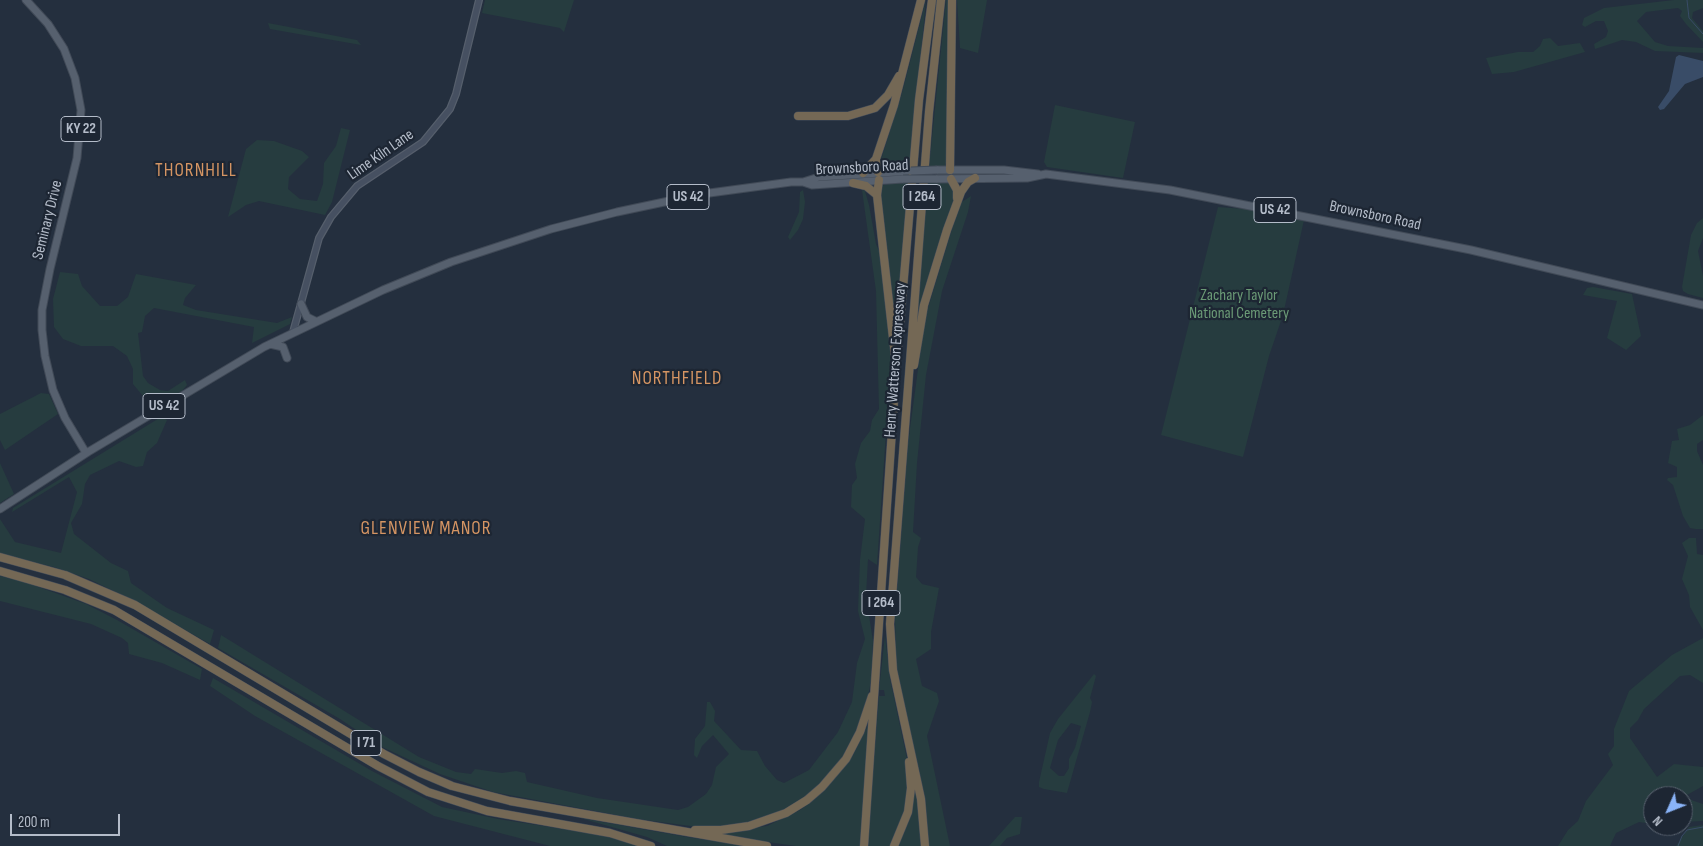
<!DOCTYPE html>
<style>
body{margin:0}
#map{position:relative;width:1703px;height:846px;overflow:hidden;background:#242f3e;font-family:"Sofia Sans Condensed",sans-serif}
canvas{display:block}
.north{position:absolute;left:1643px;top:786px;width:50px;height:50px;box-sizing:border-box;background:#1d2633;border:1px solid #59626f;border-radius:50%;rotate:226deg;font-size:14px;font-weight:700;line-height:20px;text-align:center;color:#b4bcc9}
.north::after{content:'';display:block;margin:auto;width:18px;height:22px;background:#8ab4f8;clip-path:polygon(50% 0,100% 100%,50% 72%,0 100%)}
.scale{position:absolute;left:10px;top:814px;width:110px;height:22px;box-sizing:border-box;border:2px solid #b4bcc9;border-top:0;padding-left:6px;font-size:15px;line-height:18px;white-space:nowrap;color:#b4bcc9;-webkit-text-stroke:4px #1d2633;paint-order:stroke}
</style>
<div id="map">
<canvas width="1703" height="846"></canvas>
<div class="north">N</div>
<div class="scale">200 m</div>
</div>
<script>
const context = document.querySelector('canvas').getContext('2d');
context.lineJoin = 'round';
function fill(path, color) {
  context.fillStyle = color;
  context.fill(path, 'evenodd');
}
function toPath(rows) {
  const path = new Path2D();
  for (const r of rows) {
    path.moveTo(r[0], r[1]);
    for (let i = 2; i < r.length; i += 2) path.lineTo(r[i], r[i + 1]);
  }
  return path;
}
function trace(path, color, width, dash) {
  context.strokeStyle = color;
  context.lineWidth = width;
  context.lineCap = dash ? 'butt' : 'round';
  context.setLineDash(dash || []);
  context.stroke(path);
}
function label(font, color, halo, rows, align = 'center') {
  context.font = font + ' "Sofia Sans Condensed",sans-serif';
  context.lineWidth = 4.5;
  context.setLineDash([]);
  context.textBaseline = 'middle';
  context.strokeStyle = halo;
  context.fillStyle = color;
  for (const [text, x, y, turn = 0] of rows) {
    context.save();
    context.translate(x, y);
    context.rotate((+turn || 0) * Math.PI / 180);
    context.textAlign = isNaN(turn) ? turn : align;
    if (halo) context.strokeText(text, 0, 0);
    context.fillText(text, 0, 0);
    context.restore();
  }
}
fill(toPath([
 [485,0,574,0,564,32,560,28,482,13],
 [926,0,910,168,882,168,880,163,902,93],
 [946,0,950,0,946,163,945,167,929,167],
 [957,0,987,0,978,53,960,48],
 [1674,0,1703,0,1703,8,1693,12,1692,18,1703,31,1703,42,1686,24,1680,16,1682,11,1678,8,1646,12,1637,21,1655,42,1668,46,1703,48,1703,53,1655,51,1636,42,1622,40,1595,49,1594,44,1606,37,1608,31,1604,21,1596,21,1585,27,1582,25,1584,18,1604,8],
 [268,23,357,40,361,45,270,29],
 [1550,38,1558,46,1580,43,1585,52,1514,72,1492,74,1486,58,1518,52,1533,52,1540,46,1543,39],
 [1055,105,1135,122,1123,178,1047,167,1044,162],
 [341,128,350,130,332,202,325,215,259,201,246,205,228,217,246,149,257,140,274,141,302,151,309,157,289,177,288,189,300,199,317,201,323,184,324,163,336,146],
 [899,182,909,182,896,338,879,186],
 [927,182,951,182,954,188,954,200,916,334],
 [803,190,805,202,803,219,798,230,790,240,788,237,799,212,800,192],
 [862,190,865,191,869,205,876,244,882,258,891,359,877,565,868,559,866,596,873,641,871,681,865,711,855,736,841,762,824,782,798,804,756,823,724,828,698,827,638,819,493,792,440,774,380,746,340,719,218,648,221,635,419,757,456,772,471,774,475,769,502,773,516,771,525,773,527,782,597,798,678,810,688,807,706,794,712,785,716,767,729,754,713,735,702,746,697,758,694,755,695,739,705,726,707,702,710,702,715,711,714,721,741,750,757,751,765,766,777,780,784,783,809,770,838,732,852,702,857,663,865,639,858,611,860,560,865,519,851,507,852,485,857,478,855,464,861,443,870,431,872,420,879,409,876,291],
 [971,196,968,212,942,291,926,375,917,463,913,532,921,538,918,547,916,577,922,584,939,588,931,632,931,649,916,659,922,686,937,693,939,701,927,736,950,846,928,846,925,797,899,692,896,660,895,618,908,443,925,318,955,219,957,205],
 [1218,207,1246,209,1304,220,1283,315,1269,356,1243,457,1161,435],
 [1703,218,1703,238,1698,251,1703,276,1703,298,1688,294,1683,291,1682,287,1691,235,1697,223],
 [60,272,78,274,82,286,100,306,117,306,128,297,136,274,196,285,185,298,183,305,196,310,277,323,292,317,290,324,252,343,254,327,154,308,145,316,142,332,138,333,143,376,148,383,160,390,168,391,185,380,187,385,182,391,152,407,133,384,133,369,127,356,113,346,81,346,63,339,54,327,53,299],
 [1593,287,1632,294,1641,336,1626,350,1607,338,1617,301,1583,295,1587,288],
 [41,393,49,394,58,414,5,450,0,440,0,414],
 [1703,415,1703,440,1697,444,1697,451,1703,465,1703,529,1696,529,1690,528,1683,516,1673,485,1667,480,1668,478,1677,477,1677,467,1668,463,1672,441,1679,440,1677,429,1690,425],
 [161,417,167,420,157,443,147,452,143,466,136,467,119,461,90,475,85,484,82,504,71,523,74,534,111,563,128,571,131,583,167,608,214,630,210,644,136,602,89,579,54,567,0,554,0,519,15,542,61,553,77,492,69,477,12,512,13,508],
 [0,463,14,494,0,503],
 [1689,538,1696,538,1697,554,1703,555,1703,630,1690,607,1689,595,1682,579,1688,556,1682,543],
 [0,576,22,581,86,604,117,620,202,669,200,680,162,663,129,654,128,643,122,638,91,624,0,601],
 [885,635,890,679,907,759,908,803,891,846,867,846,879,696,885,696,884,690,879,690],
 [1703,638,1703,683,1690,675,1680,676,1644,709,1638,720,1630,728,1630,738,1657,777,1674,764,1703,767,1703,786,1687,795,1691,800,1703,804,1703,821,1683,822,1683,796,1653,796,1653,824,1639,822,1616,833,1610,846,1558,846,1568,830,1578,821,1586,801,1613,765,1608,754,1614,746,1614,729,1629,691,1672,655],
 [1094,674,1096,676,1090,698,1092,702,1090,712,1067,793,1044,789,1039,787,1039,782,1050,733,1058,719],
 [1071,723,1081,726,1075,748,1069,759,1069,768,1064,776,1059,776,1050,768,1058,740],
 [213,678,372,771,442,807,498,819,615,837,636,846,550,846,434,816,255,716,210,686],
 [869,723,861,846,796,846,717,835,717,833,767,826,800,810,816,798,853,755],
 [913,779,919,800,923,846,898,846,911,812],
 [1015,817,1022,817,1020,834,1007,838,1000,846,989,846],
 [580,818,687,837,749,846,667,846,647,837],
 [1703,825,1703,846,1676,846,1689,827]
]), '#263c3f');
fill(toPath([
 [1679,55,1703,61,1703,77,1685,84,1664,109,1660,110,1658,107,1669,91,1676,57]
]), '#394c67');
trace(toPath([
 [1687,0,1689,18,1703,34],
 [1678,846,1682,836,1687,830,1703,827]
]), '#394c67', 1);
const secondary = toPath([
 [293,332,319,238,331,217,357,186,423,142,450,109,456,94,479,0]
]);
const primary = toPath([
 [26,0,48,24,64,49,75,78,81,110,77,158,50,269,42,310,42,330,45,356,53,390,65,418,86,453],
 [937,170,1004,170,1038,174],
 [936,179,1027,178,1046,174,1170,190,1471,250,1703,305],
 [803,182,819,177,911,171],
 [301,304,307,317,315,321],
 [270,344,283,347,287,358],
 [0,509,88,452,264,347,383,290,451,262,551,229,617,212,702,194,791,182,803,182,812,185,903,179]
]);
const motorway = toPath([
 [798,116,848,116,875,108,888,95,899,76],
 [876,159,878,172],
 [950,170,952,0],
 [863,173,876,159,894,105,921,0],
 [951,179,957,190,957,198],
 [879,180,877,195,895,356],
 [853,183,866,186,877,195],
 [914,365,924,305,947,230,961,192,968,182,975,178],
 [0,557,65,575,135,605,384,754,419,772,452,786,510,801,767,846],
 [0,571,65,590,114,610,378,766,428,792,487,811,610,833,651,846],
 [695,830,721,830,749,826,786,813,807,800,822,787,846,759,860,732,872,696],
 [864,846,896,371,919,100,932,0],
 [894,846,908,812,911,788,909,762],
 [925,846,921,799,893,670,890,624,929,112,941,0]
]);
trace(secondary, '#565f6c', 8);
trace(primary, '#414a57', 9);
trace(motorway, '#434c59', 9);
trace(secondary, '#465061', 5.5);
trace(primary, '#56606e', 7);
trace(motorway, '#746855', 8);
const primaryBridge = toPath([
 [911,171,937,170],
 [903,179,936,179]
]);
trace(primaryBridge, '#414a57', 9, []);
trace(primaryBridge, '#56606e', 7);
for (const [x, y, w] of [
 [81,129,40],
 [688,197,42],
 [922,197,38],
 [1275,210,42],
 [164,406,42],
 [881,603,38],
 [366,743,30]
]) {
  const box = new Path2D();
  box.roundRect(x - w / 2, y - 12.5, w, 25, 4);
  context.fillStyle = '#1d2633';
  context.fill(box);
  trace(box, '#b4bcc9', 1);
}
label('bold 15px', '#b4bcc9', null, [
 ["KY 22",81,129],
 ["US 42",688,197],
 ["I 264",922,197],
 ["US 42",1275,210],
 ["US 42",164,406],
 ["I 264",881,603],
 ["I 71",366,743]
]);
label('16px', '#b4bcc9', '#1d2633', [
 ["Lime Kiln Lane",381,155,-35],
 ["Brownsboro Road",862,168,-3],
 ["Brownsboro Road",1375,216,12],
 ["Seminary Drive",48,220,-76],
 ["Henry Watterson Expressway",896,360,-86]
]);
label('16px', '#6b9a76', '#1d2633', [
 ["Zachary Taylor",1239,296],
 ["National Cemetery",1239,314]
]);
context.letterSpacing = '1px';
label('19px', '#d59563', '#1d2633', [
 ["THORNHILL",196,171],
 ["NORTHFIELD",677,379],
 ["GLENVIEW MANOR",426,529]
]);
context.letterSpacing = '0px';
</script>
